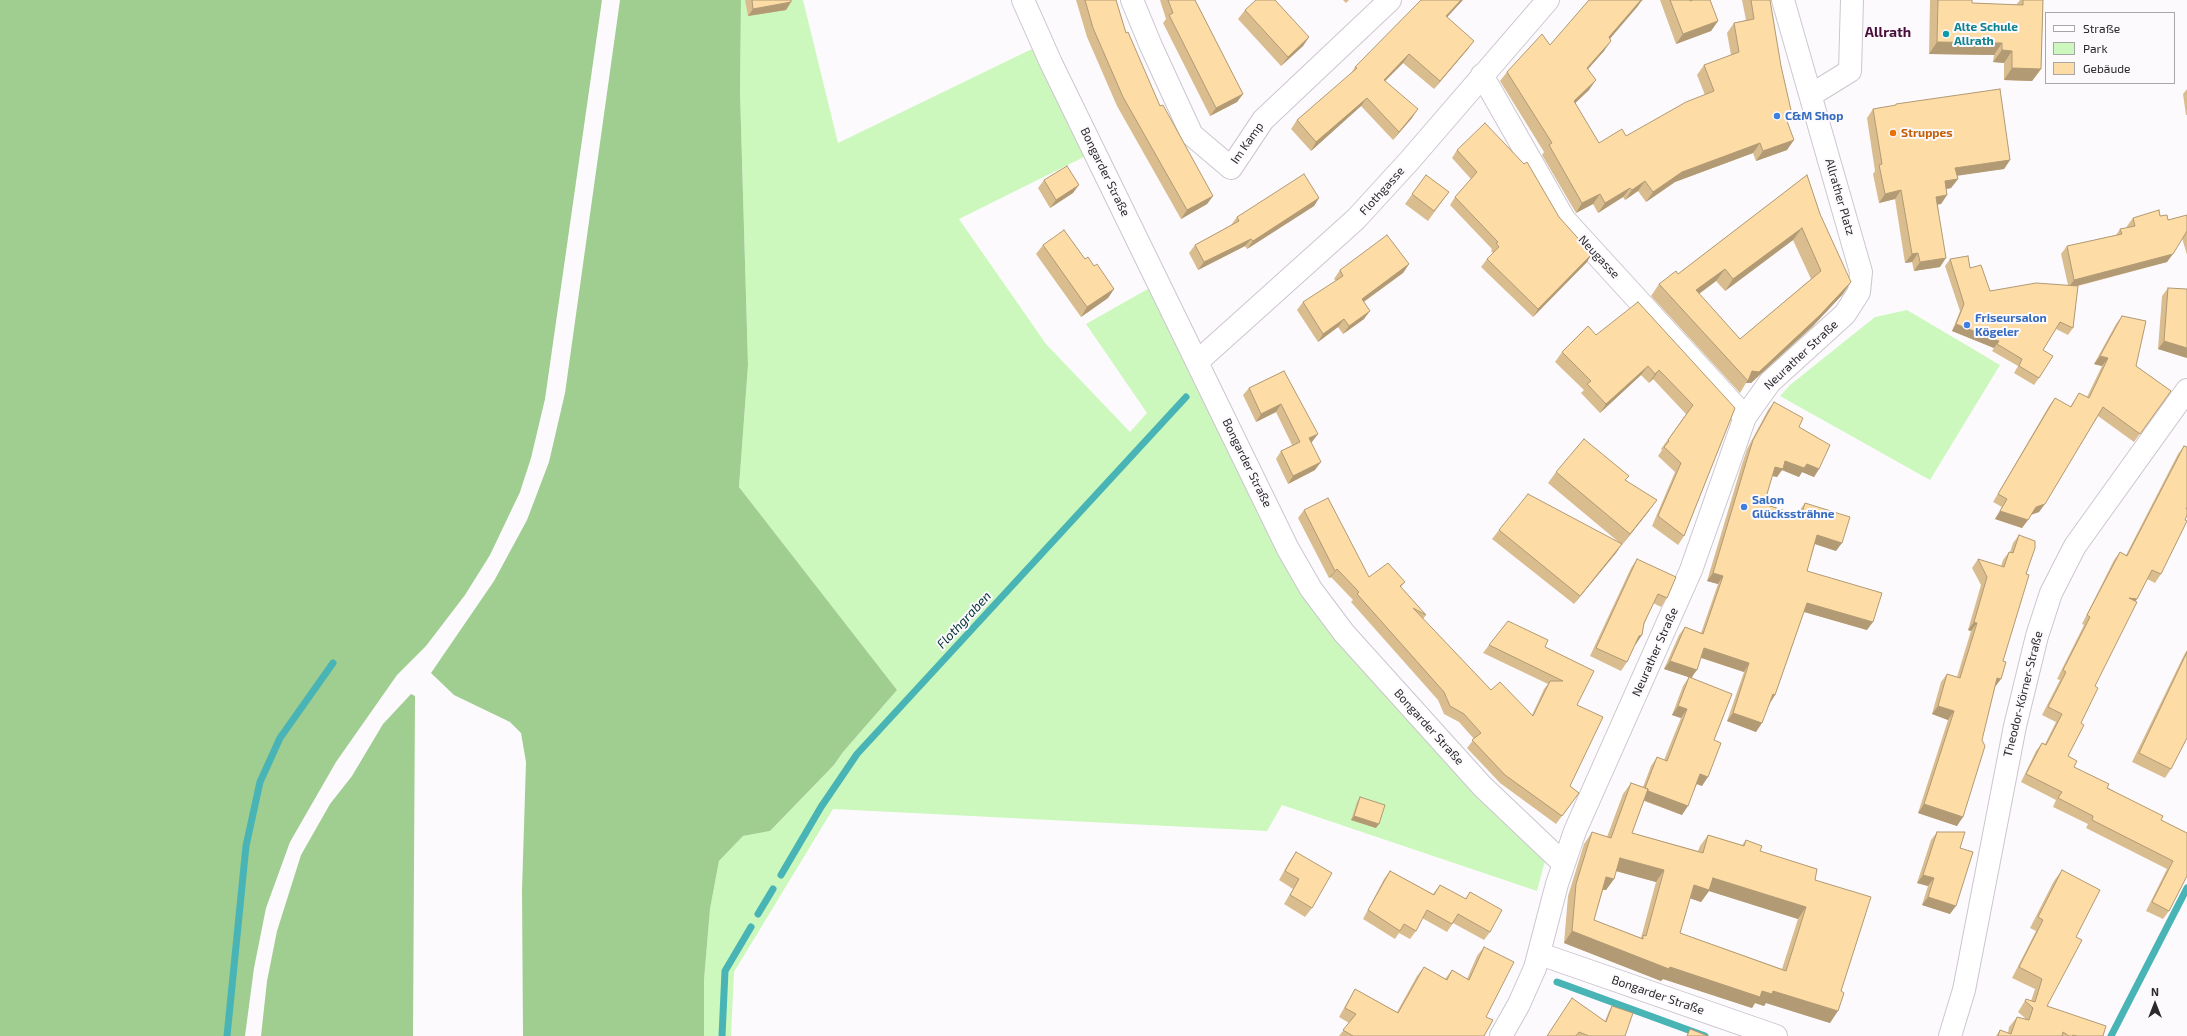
<!DOCTYPE html>
<meta charset="utf-8">
<style>
body{margin:0}
#map{position:relative;width:2187px;height:1036px;overflow:hidden;background:#fdfafe;font-family:"Exo 2",sans-serif}
canvas{display:block}
.legend{position:absolute;left:2045px;top:12px;width:130px;height:72px;box-sizing:border-box;background:#fdfafe;border:1px solid #a9a6aa;margin:0;padding:5px 7px;list-style:none;font-size:12px;color:#2b292c}
.legend li{display:flex;align-items:center;gap:8px;height:20px}
.legend b{width:20px;border:1px solid #a9a6aa}
.north{position:absolute;left:2135px;top:984px;width:40px;height:40px;-webkit-text-stroke:3px #fdfafe;paint-order:stroke;rotate:0deg;font-size:11px;font-weight:700;line-height:16px;text-align:center;color:#2b292c}
.north::after{content:'';display:block;margin:auto;width:14px;height:18px;background:#2b292c;clip-path:polygon(50% 0,100% 100%,50% 72%,0 100%)}
</style>
<div id="map">
<canvas width="2187" height="1036"></canvas>
<ul class="legend">
<li><b style="height:5px;background:#fff"></b>Straße</li>
<li><b style="height:11px;background:#ccf8bd"></b>Park</li>
<li><b style="height:11px;background:#fddca6"></b>Gebäude</li>
</ul>
<div class="north">N</div>
</div>
<script>
const context = document.querySelector('canvas').getContext('2d');
context.lineJoin = 'round';
function fill(path, color) {
  context.fillStyle = color;
  context.fill(path, 'evenodd');
}
function toPath(rows) {
  const path = new Path2D();
  for (const r of rows) {
    path.moveTo(r[0], r[1]);
    for (let i = 2; i < r.length; i += 2) path.lineTo(r[i], r[i + 1]);
  }
  return path;
}
function trace(path, color, width, dash) {
  context.strokeStyle = color;
  context.lineWidth = width;
  context.lineCap = dash ? 'butt' : 'round';
  context.setLineDash(dash || []);
  context.stroke(path);
}
function label(font, color, halo, rows, align = 'center') {
  context.font = font + ' "Exo 2",sans-serif';
  context.lineWidth = 4;
  context.setLineDash([]);
  context.textBaseline = 'middle';
  context.strokeStyle = halo;
  context.fillStyle = color;
  for (const [text, x, y, turn = 0] of rows) {
    context.save();
    context.translate(x, y);
    context.rotate((+turn || 0) * Math.PI / 180);
    context.textAlign = isNaN(turn) ? turn : align;
    if (halo) context.strokeText(text, 0, 0);
    context.fillText(text, 0, 0);
    context.restore();
  }
}
fill(toPath([
 [741,0,803,0,838,143,1038,46,1088,155,959,219,1046,344,1130,432,1147,413,1086,324,1153,286,1334,637,1545,861,1537,891,1282,805,1267,831,833,809,734,972,731,1036,704,1036,704,980,710,909,719,861,743,836,770,831,834,765,843,752,897,690,739,487,748,365,740,92],
 [1907,310,2000,365,1930,480,1780,396,1790,385,1875,317]
]), '#ccf8bd');
fill(toPath([
 [0,0,602,0,545,399,531,458,520,492,490,555,465,595,426,646,397,675,336,762,290,842,266,908,254,968,245,1036,0,1036],
 [620,0,741,0,740,92,748,365,739,487,897,690,843,752,834,765,770,831,743,836,719,861,710,909,704,980,704,1036,523,1036,522,890,526,762,521,733,510,722,454,695,431,673,494,581,527,520,549,462,565,393],
 [411,694,415,696,413,1036,261,1036,267,981,277,931,301,855,330,804,352,776,383,724]
]), '#a0cd90');
trace(toPath([
 [781,875,821,807,857,754,1186,397],
 [758,914,773,889],
 [1557,982,1705,1036],
 [227,1036,246,846,260,782,280,738,333,663],
 [722,1036,725,971,751,927],
 [2111,1036,2187,888]
]), '#49b4b5', 7);
const minor = toPath([
 [1023,0,1051,63,1288,549,1311,589,1344,633,1482,786,1563,863],
 [1132,0,1151,46,1192,135,1231,168,1263,120,1390,0],
 [1482,75,1564,219,1745,417],
 [1811,95,1850,71,1852,0],
 [1197,362,1356,219,1410,160,1548,0],
 [1540,954,1776,1036],
 [1501,1036,1519,1004,1535,968,1557,884,1575,831,1691,570,1745,417,1770,382,1845,314,1859,292,1861,272,1783,0],
 [1950,1036,1964,990,2015,726,2037,636,2051,593,2075,546,2187,390]
]);
trace(minor, '#ccc6cf', 24);
trace(minor, '#fff', 22);
fill(toPath([
 [745,0,791,0,791,2,786,10,748,16],
 [1076,0,1116,0,1126,33,1160,106,1213,196,1207,204,1181,219,1117,106,1087,37],
 [1160,0,1195,0,1243,94,1237,102,1210,116,1163,23,1166,19],
 [1343,0,1349,0,1346,3],
 [1589,0,1643,0,1641,2,1641,1,1610,38,1604,51,1588,69,1589,90,1575,103,1599,143,1626,136,1705,95,1697,75,1704,65,1731,55,1727,33,1734,23,1746,20,1742,0,1770,0,1785,118,1787,150,1756,161,1753,153,1675,182,1646,202,1638,191,1625,200,1623,197,1598,213,1593,204,1576,213,1542,155,1544,152,1500,81,1507,72,1550,45],
 [1660,0,1690,0,1690,1,1718,21,1711,31,1676,44],
 [1930,0,1972,0,1972,3,2016,5,2020,0,2043,0,2041,69,2032,81,2004,80,2004,63,1993,62,1994,55,1929,54],
 [1245,10,1309,37,1303,46,1281,66,1238,19],
 [1447,17,1468,49,1434,89,1403,63,1385,81,1412,118,1393,140,1361,106,1311,151,1291,129,1297,120,1350,75,1355,67],
 [2187,89,2187,115,2186,115,2183,94],
 [1896,104,2010,160,2004,169,1957,175,1958,179,1951,188,1946,189,1947,195,1941,204,1938,204,1940,267,1914,271,1912,262,1905,263,1895,199,1879,203,1873,174,1875,171,1867,118,1873,109,1895,106],
 [1457,150,1559,217,1587,262,1533,317,1481,267,1487,259,1493,253,1491,251,1492,249,1450,205,1455,197,1471,179,1452,158],
 [1426,175,1449,192,1428,221,1405,204],
 [1807,175,1843,294,1812,327,1751,383,1746,383,1740,393,1651,296,1659,284,1678,274],
 [1793,240,1811,279,1740,339,1699,294,1716,281,1725,291],
 [1044,180,1073,193,1050,208,1038,188],
 [1319,198,1314,206,1247,249,1245,246,1198,270,1189,253,1195,245,1231,225,1237,217],
 [2187,215,2187,255,2182,238,2167,262,2078,286,2073,328,2068,335,2056,329,2043,350,2039,378,2034,385,2014,373,2018,366,1992,351,1994,348,1952,331,1960,311,1945,266,1950,259,1970,268,1990,291,2068,285,2061,254,2067,246,2116,235,2120,229,2127,228,2127,226,2133,218,2160,216,2168,220],
 [1043,245,1085,259,1114,289,1108,298,1081,317,1036,254],
 [1409,264,1403,273,1364,302,1364,319,1343,334,1338,327,1318,342,1297,310,1303,302,1336,281,1334,279,1340,270],
 [2168,288,2187,358,2158,349,2162,296],
 [2122,316,2136,366,2171,391,2134,442,2098,416,2039,512,2031,515,2022,528,1995,519,2002,507,1993,502,2049,406,2055,398,2070,407,2079,393,2087,397,2102,366,2094,364,2116,324],
 [1596,335,1735,408,1684,536,1678,545,1652,526,1675,472,1658,456,1662,450,1661,449,1686,414,1653,379,1649,383,1641,375,1600,413,1581,393,1584,390,1555,362,1562,352],
 [1284,371,1312,442,1311,443,1315,470,1288,484,1276,459,1281,451,1292,445,1276,412,1256,422,1243,395,1249,388],
 [1774,402,1799,427,1819,469,1814,477,1802,472,1799,477,1782,470,1777,477,1772,476,1764,504,1798,515,1799,511,1805,503,1836,551,1815,544,1807,571,1867,630,1804,612,1775,695,1770,703,1756,732,1727,721,1744,672,1701,658,1692,678,1714,740,1702,786,1697,784,1682,815,1644,801,1632,833,1698,851,1700,846,1708,835,1742,845,1746,840,1760,851,1815,880,1830,1023,1766,1003,1764,1006,1755,1003,1752,1008,1663,979,1661,981,1564,943,1568,896,1584,844,1592,832,1607,837,1623,794,1631,783,1643,787,1651,766,1657,757,1664,760,1681,718,1672,715,1683,686,1689,677,1664,669,1679,635,1685,627,1701,633,1718,584,1707,581,1742,464,1747,449,1768,410],
 [1616,871,1656,882,1641,938,1594,920,1603,890,1606,890,1614,879],
 [1709,891,1798,919,1782,969,1680,933,1690,898,1701,902],
 [2184,446,2161,574,2155,583,2147,579,2135,601,2095,686,2068,756,2074,767,2161,820,2187,833,2169,911,2163,919,2146,911,2167,869,2086,828,2088,824,2053,807,2056,800,2021,782,2036,751,2042,743,2045,744,2056,722,2042,715,2060,680,2057,679,2084,625,2082,624,2114,560,2120,552,2126,555,2178,454],
 [1556,472,1626,480,1649,511,1622,545,1622,544,1616,553,1574,604,1492,539,1499,530,1621,544,1548,483],
 [1304,510,1369,577,1405,582,1401,587,1426,615,1423,619,1491,690,1532,715,1544,689,1548,684,1483,653,1489,645,1545,647,1577,705,1570,786,1579,793,1556,824,1500,783,1467,748,1474,739,1459,722,1444,714,1438,700,1351,602,1353,600,1331,577,1329,578,1298,518],
 [2019,535,2026,574,1957,826,1918,813,1948,720,1932,714,1941,682,1947,674,1957,677,1971,631,1968,630,1981,585,1972,568,1978,559,2001,566,2003,560,2009,552,2010,552,2013,543],
 [1637,559,1667,598,1661,607,1653,603,1636,644,1635,644,1627,662,1621,671,1590,656,1631,568],
 [2187,650,2187,738,2171,769,2165,778,2132,762,2184,655],
 [1360,797,1376,828,1351,820,1357,802],
 [1937,832,1950,914,1922,905,1928,886,1917,883,1931,840],
 [1296,852,1312,908,1305,917,1284,904,1293,889,1279,880,1289,862],
 [2062,870,2076,937,2047,1006,2103,1036,1996,1036,2000,1030,2008,1033,2009,1027,2017,1017,2025,1019,2025,1018,2018,1012,2026,999,2031,1001,2035,989,2012,978,2036,931,2030,928,2054,881],
 [1390,871,1433,894,1440,885,1465,899,1470,892,1490,932,1484,940,1453,923,1447,932,1422,918,1416,931,1410,939,1399,933,1395,939,1363,919,1384,879],
 [1484,947,1486,1017,1484,1036,1339,1036,1349,1023,1339,1017,1349,999,1355,989,1397,1012,1417,976,1424,967,1445,979,1452,970,1467,979,1477,956],
 [1612,1006,1625,1036,1547,1036,1605,1021,1609,1011]
]), '#dabd8f');
fill(toPath([
 [1461,0,1463,0,1440,25,1446,16],
 [1641,0,1642,0,1638,6,1603,47,1609,37],
 [791,2,786,10,748,16,753,9],
 [1718,21,1711,31,1676,44,1683,34],
 [1309,37,1303,46,1281,66,1288,57],
 [1474,41,1468,49,1434,89,1440,81],
 [1611,41,1604,51,1580,78,1587,68],
 [1937,42,2002,43,1994,55,1929,54],
 [2002,50,2012,51,2004,63,1993,62],
 [1409,54,1403,63,1378,88,1384,80],
 [2012,68,2041,69,2032,81,2004,80],
 [1596,80,1589,90,1567,111,1574,101],
 [1243,94,1237,102,1210,116,1216,108],
 [1367,98,1361,106,1311,151,1316,142],
 [1418,109,1412,118,1393,140,1399,132],
 [1791,110,1784,120,1784,113],
 [1794,140,1787,150,1756,161,1763,151],
 [1760,143,1753,153,1675,182,1646,202,1653,192,1682,172],
 [2010,160,2004,169,1949,177,1955,168],
 [1958,179,1951,188,1938,191,1945,181],
 [1645,181,1638,191,1625,200,1632,190],
 [1079,185,1073,193,1050,208,1056,200],
 [1630,188,1623,197,1598,213,1605,203],
 [1901,190,1895,199,1879,203,1885,194],
 [1600,194,1593,204,1576,213,1582,203],
 [1947,195,1941,204,1930,206,1936,197],
 [1213,196,1207,204,1181,219,1187,210],
 [1319,198,1314,206,1247,249,1253,241],
 [1802,228,1793,240,1725,291,1733,279],
 [1251,239,1245,246,1198,270,1204,262],
 [1918,253,1912,262,1905,263,1912,254],
 [1592,254,1587,262,1533,317,1538,309],
 [2173,254,2167,262,2068,288,2074,280],
 [1946,258,1940,267,1914,271,1920,262],
 [1409,264,1403,273,1356,307,1362,299],
 [1725,269,1716,281,1688,302,1696,290],
 [1851,282,1843,294,1812,327,1751,383,1746,383,1752,371],
 [1114,289,1108,298,1081,317,1087,307],
 [1370,311,1364,319,1343,334,1349,326],
 [1344,319,1338,327,1318,342,1323,334],
 [1956,324,1999,341,1994,348,1952,331],
 [2164,341,2187,348,2187,358,2158,349],
 [2100,356,2108,358,2102,366,2094,364],
 [1648,366,1641,375,1600,413,1606,404],
 [1659,370,1653,379,1649,383,1655,374],
 [1281,404,1276,412,1256,422,1261,414],
 [1318,434,1312,442,1303,446,1309,438],
 [1785,461,1807,464,1819,469,1814,477,1802,472,1799,477,1782,470,1777,477,1769,475,1775,467],
 [1321,462,1315,470,1288,484,1293,476],
 [1657,500,1649,511,1622,545,1630,534],
 [2045,504,2039,512,2030,515,2036,507],
 [2000,511,2028,520,2022,528,1995,519],
 [1817,535,1842,543,1836,551,1812,543],
 [1622,544,1616,553,1574,604,1580,596],
 [1337,569,1331,577,1329,578,1335,571],
 [1713,573,1723,576,1718,584,1707,581],
 [2129,598,2137,599,2131,607],
 [1807,603,1873,622,1867,630,1801,611],
 [1974,622,1977,623,1971,631,1968,630],
 [1642,635,1636,644,1633,645,1639,636],
 [1704,648,1749,663,1744,672,1699,657],
 [1670,661,1697,670,1691,678,1664,669],
 [1997,678,2001,679,1995,687],
 [1773,694,1775,695,1770,703],
 [1678,706,1687,709,1681,718,1672,715],
 [1938,706,1954,711,1948,720,1932,714],
 [1733,713,1762,723,1756,732,1727,721],
 [1700,774,1708,777,1702,786,1694,783],
 [1645,789,1688,806,1682,815,1638,798],
 [1924,804,1963,817,1957,826,1918,813],
 [1354,816,1379,824,1376,828,1351,820],
 [1620,858,1664,870,1656,882,1612,870],
 [1923,875,1934,878,1928,886,1917,883],
 [1606,877,1614,879,1606,890,1598,889],
 [1713,878,1806,907,1798,919,1709,891,1701,902,1686,897,1694,885],
 [1928,897,1956,906,1950,914,1922,905],
 [1572,931,1762,991,1773,991,1838,1011,1830,1023,1766,1003,1764,1006,1755,1003,1752,1008,1663,979,1661,981,1564,943]
]), '#b19a74');
const building = toPath([
 [752,0,791,0,791,2,753,9,752,0],
 [1085,0,1116,0,1126,33,1128,32,1160,106,1163,105,1213,196,1187,210,1123,97,1093,28,1085,0],
 [1168,0,1195,0,1243,94,1216,108,1169,15,1173,13,1168,0],
 [1256,0,1275,0,1309,37,1288,57,1245,10,1256,0],
 [1421,0,1461,0,1446,16,1474,41,1440,81,1409,54,1384,80,1418,109,1399,132,1367,98,1316,142,1297,120,1357,68,1355,67,1421,0],
 [1589,0,1641,0,1609,37,1611,41,1587,68,1596,80,1574,101,1599,143,1622,129,1626,136,1686,102,1714,91,1704,65,1739,52,1734,23,1754,19,1751,0,1770,0,1781,66,1791,110,1784,113,1794,140,1763,151,1760,143,1682,172,1653,192,1645,181,1632,190,1630,188,1605,203,1600,194,1582,203,1549,145,1552,143,1507,72,1542,34,1550,45,1589,0],
 [1670,0,1690,0,1690,1,1693,0,1710,0,1718,21,1683,34,1670,0],
 [1938,0,1972,0,1972,3,2023,5,2023,0,2043,0,2041,69,2012,68,2012,51,2002,50,2002,43,1937,42,1938,0],
 [2000,89,2010,160,1955,168,1958,179,1945,181,1947,195,1936,197,1946,258,1920,262,1918,253,1912,254,1901,190,1885,194,1879,165,1882,164,1873,109,1896,105,1896,104,2000,89],
 [1485,123,1524,164,1527,162,1559,217,1592,254,1538,309,1487,259,1499,247,1496,243,1498,242,1455,197,1477,172,1457,150,1485,123],
 [1067,166,1079,185,1056,200,1044,180,1067,166],
 [1304,174,1319,198,1253,241,1251,239,1204,262,1195,245,1239,221,1237,217,1304,174],
 [1426,175,1449,192,1434,211,1412,194,1426,175],
 [1807,175,1820,214,1851,282,1820,315,1759,372,1752,371,1748,381,1659,284,1676,271,1678,274,1807,175],
 [1802,228,1821,271,1740,339,1696,290,1725,269,1733,279,1802,228],
 [2159,210,2160,216,2167,215,2168,220,2187,215,2187,231,2173,254,2074,280,2067,246,2122,234,2120,229,2135,226,2133,218,2159,210],
 [1064,230,1085,259,1088,257,1094,266,1097,264,1114,289,1087,307,1043,245,1064,230],
 [1387,235,1409,264,1362,299,1370,311,1349,326,1344,319,1323,334,1303,302,1343,276,1340,270,1387,235],
 [1968,256,1970,268,1981,265,1990,291,2036,283,2078,286,2073,328,2060,322,2043,350,2053,356,2039,378,2019,366,2022,359,1997,344,1999,341,1956,324,1964,304,1950,259,1968,256],
 [2168,288,2187,289,2187,348,2164,341,2168,288],
 [1638,302,1735,408,1684,536,1658,516,1681,463,1664,447,1669,441,1668,440,1693,405,1659,370,1655,374,1648,366,1606,404,1587,384,1591,381,1562,352,1588,326,1596,335,1638,302],
 [2122,316,2146,321,2136,366,2171,391,2140,434,2103,407,2045,504,2036,507,2028,520,2000,511,2007,499,1998,494,2055,398,2071,407,2079,393,2089,398,2108,358,2100,356,2122,316],
 [1284,371,1318,434,1309,438,1321,462,1293,476,1281,451,1300,442,1281,404,1261,414,1249,388,1284,371],
 [1774,402,1803,418,1799,427,1830,445,1819,469,1807,464,1804,468,1785,461,1783,469,1775,467,1764,504,1801,516,1805,503,1850,517,1842,543,1817,535,1807,571,1882,593,1873,622,1807,603,1775,695,1773,694,1762,723,1733,713,1749,663,1704,648,1697,670,1670,661,1685,627,1703,634,1723,576,1713,573,1748,456,1753,440,1774,402],
 [1584,439,1629,476,1625,480,1657,500,1630,534,1556,472,1584,439],
 [2184,446,2187,447,2187,507,2186,509,2187,509,2187,515,2185,520,2187,521,2161,574,2152,570,2137,599,2129,598,2137,602,2095,686,2098,688,2081,723,2084,725,2068,756,2077,761,2074,767,2109,784,2107,788,2163,816,2161,820,2187,833,2187,876,2169,911,2152,902,2173,861,2092,820,2093,816,2058,798,2062,792,2026,774,2042,743,2046,745,2062,714,2048,707,2066,672,2063,670,2090,617,2087,615,2120,552,2127,556,2184,446],
 [1528,494,1622,544,1580,596,1499,530,1528,494],
 [1328,498,1369,577,1388,563,1405,582,1400,586,1426,615,1413,608,1491,690,1500,682,1533,716,1550,681,1563,681,1489,645,1508,621,1548,640,1545,647,1594,671,1577,705,1603,717,1570,786,1579,793,1562,816,1505,775,1472,740,1481,733,1464,714,1450,706,1444,692,1357,594,1359,592,1337,569,1335,571,1304,510,1328,498],
 [2019,535,2035,541,2035,548,2026,574,2029,575,2003,661,2006,662,2001,679,1997,678,1982,740,1985,746,1963,817,1924,804,1954,711,1938,706,1947,674,1960,678,1977,623,1974,622,1987,577,1978,559,2004,567,2009,552,2013,553,2019,535],
 [1637,559,1676,577,1667,598,1658,594,1644,623,1642,635,1639,636,1627,662,1596,648,1637,559],
 [2187,652,2187,738,2171,769,2139,753,2187,652],
 [1689,677,1732,694,1714,740,1721,743,1708,777,1700,774,1688,806,1648,791,1648,789,1645,788,1657,757,1667,761,1687,709,1678,706,1689,677],
 [1631,783,1648,789,1632,833,1703,853,1708,835,1744,846,1746,840,1762,846,1760,851,1817,869,1815,880,1871,897,1841,991,1844,993,1838,1011,1773,991,1772,994,1762,991,1760,997,1670,967,1669,969,1572,931,1576,884,1592,832,1611,838,1631,783],
 [1620,858,1664,870,1646,936,1643,935,1643,939,1594,920,1606,877,1614,879,1620,858],
 [1713,878,1806,907,1786,971,1680,933,1694,885,1709,890,1713,878],
 [1360,797,1385,805,1379,824,1354,816,1360,797],
 [1937,832,1965,832,1960,848,1973,852,1956,906,1928,897,1934,878,1923,875,1937,832],
 [1296,852,1332,873,1312,908,1290,895,1299,879,1285,871,1296,852],
 [2062,870,2100,890,2076,937,2082,940,2047,1006,2106,1026,2103,1036,2077,1036,2073,1035,2072,1036,2069,1036,2063,1032,2062,1036,1998,1036,2000,1030,2011,1034,2017,1017,2029,1020,2033,1008,2025,1001,2026,999,2035,1002,2042,979,2019,967,2043,920,2038,917,2062,870],
 [1390,871,1434,895,1440,885,1466,899,1470,892,1502,910,1490,932,1458,914,1452,924,1427,910,1416,931,1404,924,1400,931,1368,910,1390,871],
 [1484,947,1514,962,1486,1017,1493,1020,1484,1036,1353,1036,1343,1030,1356,1014,1345,1008,1355,989,1398,1013,1424,967,1447,980,1452,970,1469,980,1484,947],
 [1572,998,1606,1022,1612,1006,1633,1013,1625,1036,1589,1036,1579,1032,1576,1036,1547,1036,1572,998],
 [1690,1029,1708,1036,1687,1036,1690,1029]
]);
fill(building, '#fddca6');
trace(building, '#b19a74', 1);
for (const [x, y, r, color] of [
 [1946,34,4,"#0f9aa8"],
 [1777,116,4,"#3f7fe0"],
 [1893,133,4,"#e8710a"],
 [1967,325,4,"#3f7fe0"],
 [1744,507,4,"#3f7fe0"]
]) {
  const dot = new Path2D();
  dot.arc(x, y, r, 0, 2 * Math.PI);
  context.fillStyle = color;
  context.fill(dot);
  trace(dot, '#fdfafe', 1.5);
}
label('bold 12px', '#0d838f', '#fdfafe', [
 ["Alte Schule",1954,27],
 ["Allrath",1954,41]
], 'left');
label('bold 12px', '#366cbe', '#fdfafe', [
 ["C&M Shop",1785,116],
 ["Friseursalon",1975,318],
 ["Kögeler",1975,332],
 ["Salon",1752,500],
 ["Glückssträhne",1752,514]
], 'left');
label('bold 12px', '#c56008', '#fdfafe', [
 ["Struppes",1901,133]
], 'left');
label('12px', '#2b292c', '#fdfafe', [
 ["Im Kamp",1247,143,-55],
 ["Bongarder Straße",1105,172,64],
 ["Flothgasse",1382,191,-48],
 ["Allrather Platz",1840,197,74],
 ["Neugasse",1599,257,47],
 ["Neurather Straße",1801,355,-43],
 ["Bongarder Straße",1247,463,64],
 ["Neurather Straße",1655,652,-66],
 ["Theodor-Körner-Straße",2023,694,-76],
 ["Bongarder Straße",1429,727,48],
 ["Bongarder Straße",1658,995,19]
]);
label('italic 13px', '#003435', '#fdfafe', [
 ["Flothgraben",964,620,-47]
]);
label('bold 14px', '#470f39', '#fdfafe', [
 ["Allrath",1888,32]
]);
</script>
